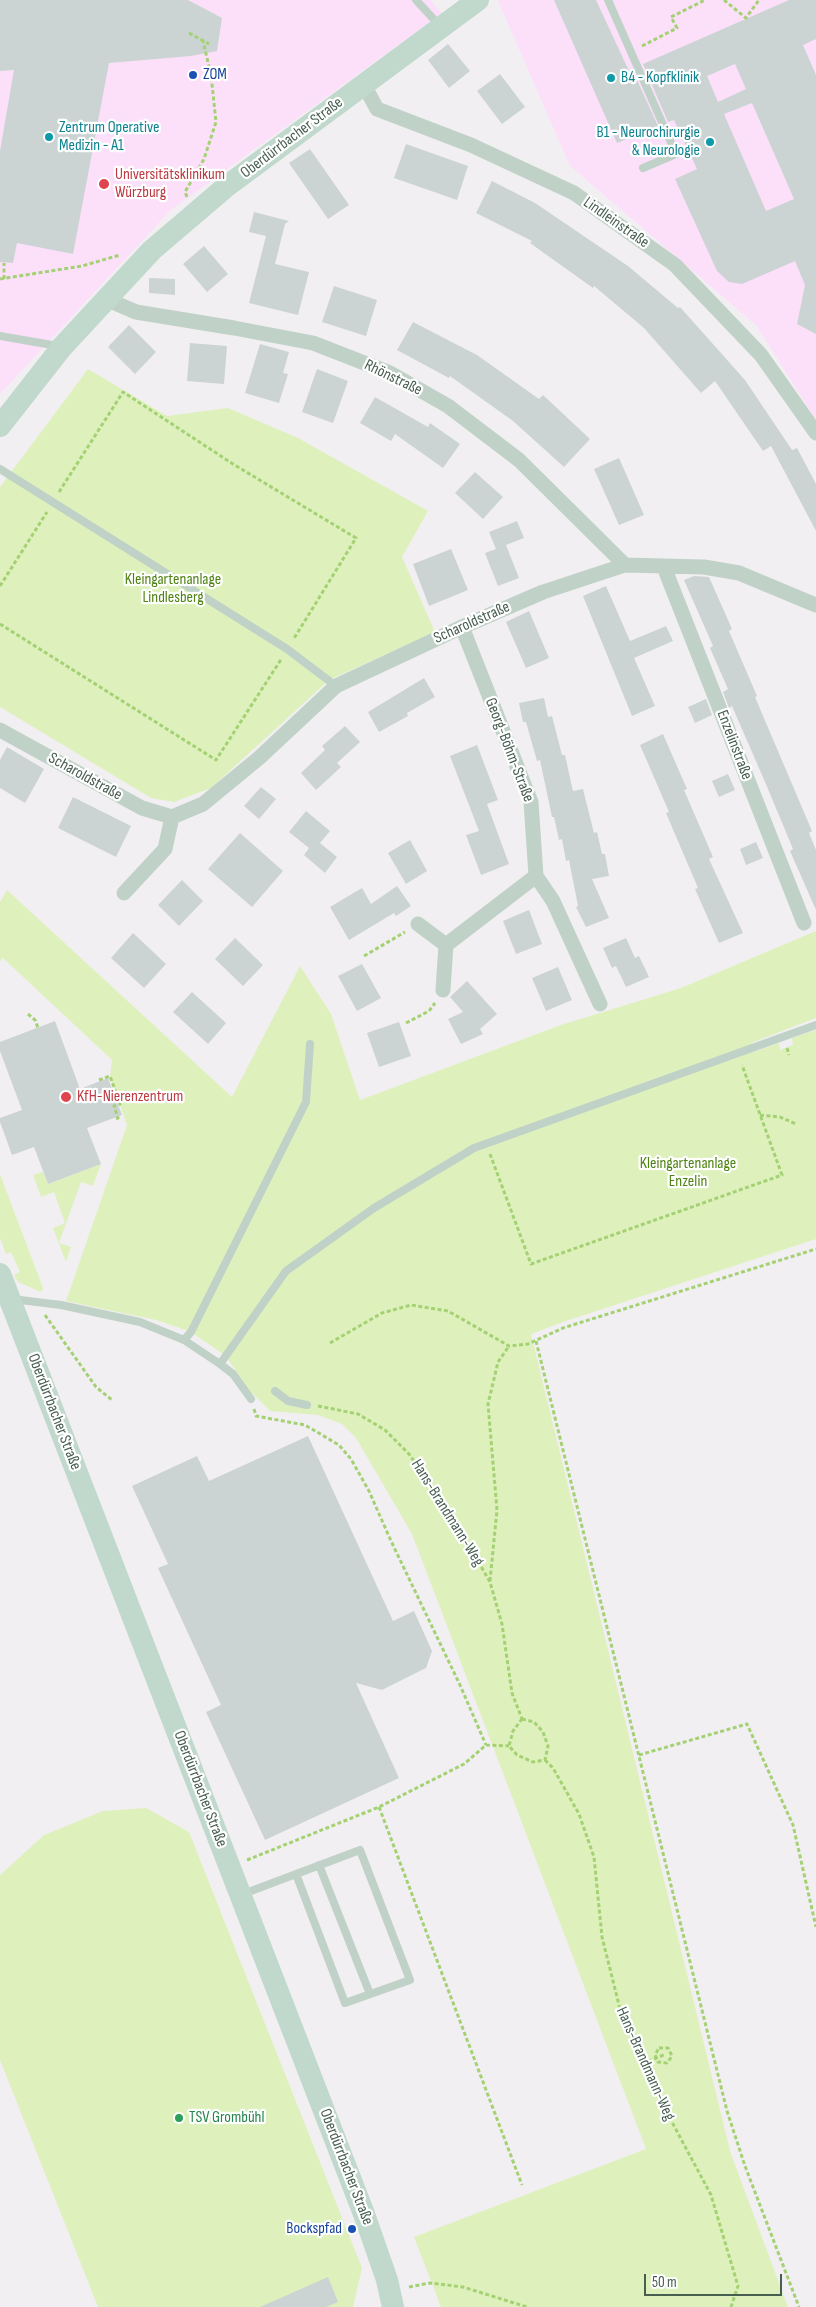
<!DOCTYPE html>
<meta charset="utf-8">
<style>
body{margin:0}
#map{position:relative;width:816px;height:2307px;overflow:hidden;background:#f2eff2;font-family:"Sofia Sans Condensed",sans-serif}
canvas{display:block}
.scale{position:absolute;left:644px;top:2274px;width:138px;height:22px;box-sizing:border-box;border:2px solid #475e51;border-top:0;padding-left:6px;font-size:15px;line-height:18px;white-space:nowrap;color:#475e51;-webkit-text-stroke:4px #fff;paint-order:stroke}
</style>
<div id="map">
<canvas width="816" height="2307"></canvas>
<div class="scale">50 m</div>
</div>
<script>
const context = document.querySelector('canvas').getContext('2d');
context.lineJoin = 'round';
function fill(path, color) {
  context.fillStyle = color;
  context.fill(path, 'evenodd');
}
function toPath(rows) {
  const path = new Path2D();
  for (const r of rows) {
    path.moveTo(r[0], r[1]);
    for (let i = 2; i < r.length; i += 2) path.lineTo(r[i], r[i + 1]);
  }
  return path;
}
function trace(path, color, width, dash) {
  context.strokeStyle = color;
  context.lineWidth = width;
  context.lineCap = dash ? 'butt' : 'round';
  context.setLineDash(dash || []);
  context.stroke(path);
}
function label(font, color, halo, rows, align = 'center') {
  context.font = font + ' "Sofia Sans Condensed",sans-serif';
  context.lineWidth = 4.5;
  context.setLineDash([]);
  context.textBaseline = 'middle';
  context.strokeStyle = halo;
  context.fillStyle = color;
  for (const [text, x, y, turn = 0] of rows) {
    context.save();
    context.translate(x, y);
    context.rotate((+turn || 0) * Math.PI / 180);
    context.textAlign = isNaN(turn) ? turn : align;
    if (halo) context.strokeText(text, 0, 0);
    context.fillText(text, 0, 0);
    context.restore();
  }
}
fill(toPath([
 [0,0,430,0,442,13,171,210,0,394],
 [500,0,816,0,816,420,756,325,570,166,498,1]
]), '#fce0fa');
fill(toPath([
 [88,369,167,416,228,408,298,438,428,511,402,557,435,632,329,680,211,788,174,802,151,798,0,707,0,487],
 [7,890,232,1097,300,966,331,1014,360,1100,561,1025,681,988,816,931,816,1018,751,1043,754,1052,779,1043,780,1050,793,1045,792,1038,816,1030,816,1239,566,1321,531,1334,724,2126,731,2154,788,2307,441,2307,414,2237,646,2149,412,1534,356,1438,342,1424,318,1415,270,1411,247,1388,226,1356,191,1332,156,1320,66,1301,127,1125,110,1076,112,1060,3,958,0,961,0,902],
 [101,1164,93,1186,81,1182,59,1243,71,1247,66,1262,53,1228,65,1223,54,1192,41,1197,33,1175,43,1172,48,1184],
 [0,1174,43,1288,41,1292,18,1282,14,1275,20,1272,11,1252,6,1254,0,1238],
 [146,1808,189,1832,362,2268,353,2307,98,2307,0,2060,0,1875,44,1835,103,1811]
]), '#def1bc');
fill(toPath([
 [0,0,188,0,222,18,217,51,191,56,109,63,73,254,17,243,13,263,0,262,0,151,14,70,0,71],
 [554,0,596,0,629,71,632,69,658,126,617,143],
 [789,0,816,0,816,39,803,45,816,75,816,334,797,324,805,285,795,261,742,284,729,282,717,271,675,179,697,169,674,120,668,122,643,64],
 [735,64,746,89,718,102,707,76],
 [752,103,794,199,766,211,724,114],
 [448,44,470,71,449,88,428,60],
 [500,74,525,107,502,124,477,91],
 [406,144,468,166,457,200,394,178],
 [310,149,349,205,328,219,289,163],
 [492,181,535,203,628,266,678,308,680,307,745,380,792,450,797,448,816,484,816,531,771,446,763,451,715,381,701,393,644,328,594,286,593,288,530,243,532,241,476,213],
 [254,212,289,221,285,224,275,264,309,272,298,315,249,303,266,236,249,232],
 [204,246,228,274,207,292,183,264],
 [149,278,175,279,175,295,149,293],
 [334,286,377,300,366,336,322,322],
 [413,322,477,355,539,399,543,395,590,439,564,467,513,421,450,376,449,378,397,350],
 [129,325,156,352,135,374,108,347],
 [190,343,227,346,224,384,187,381],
 [260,344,289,352,283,373,288,374,279,403,245,393],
 [317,369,348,381,333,423,302,412],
 [375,397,428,427,430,423,460,444,443,468,395,434,391,441,360,423],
 [619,458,644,515,619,525,594,469],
 [475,472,503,497,483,519,455,493],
 [517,521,524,538,506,545,519,578,498,586,485,553,496,549,489,532],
 [451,549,468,590,429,606,413,564],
 [694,576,709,577,732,629,729,631,757,696,755,697,812,831,809,833,816,850,816,910,790,851,793,849,765,782,732,706,729,708,723,692,728,689,710,648,713,646,684,580],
 [606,586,630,641,666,626,673,641,634,658,655,706,632,716,583,596],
 [529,611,549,658,526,668,506,622],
 [424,678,435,697,407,713,408,716,379,732,368,712],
 [544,698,548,717,552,716,562,755,565,755,573,791,583,789,594,833,597,832,602,854,605,854,609,876,592,879,609,918,586,927,576,907,578,906,569,860,566,861,562,839,559,840,554,817,552,817,540,760,537,761,526,722,523,722,519,703],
 [706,699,712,715,695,723,688,707],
 [345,726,360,742,337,763,341,767,316,790,301,773,325,750,322,746],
 [663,734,687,789,684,790,713,857,709,859,743,933,719,943,695,889,698,888,666,813,669,812,640,745],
 [477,745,498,800,487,804,509,864,481,875,466,835,479,831,450,756],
 [7,747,44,769,25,803,0,788,0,760],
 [728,774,735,790,719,797,712,781],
 [261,787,276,799,259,819,244,806],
 [73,797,131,826,116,857,58,828],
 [306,811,330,831,320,843,337,857,325,873,304,855,309,848,289,832],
 [240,833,283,871,252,907,208,869],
 [410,840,427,871,406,884,388,853],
 [756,842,763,858,746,865,740,849],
 [182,880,203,901,179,926,158,905],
 [397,886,411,906,396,916,394,913,349,940,330,907,362,888,371,904],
 [529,910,542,944,516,954,503,921],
 [133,933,166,964,144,988,111,958],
 [235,938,263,965,243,986,215,959],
 [626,938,635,958,639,956,649,977,626,987,616,966,612,968,603,948],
 [362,964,381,998,357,1011,338,976],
 [558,967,572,1000,546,1011,532,978],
 [467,981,497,1014,480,1029,483,1034,461,1044,448,1019,463,1012,450,997],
 [192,992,226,1023,208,1044,173,1012],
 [55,1021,80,1089,108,1078,122,1115,87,1128,101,1164,48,1184,34,1147,12,1155,0,1122,0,1118,22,1110,0,1051,0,1042],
 [399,1022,411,1056,379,1067,367,1033],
 [308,1436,393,1621,414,1611,432,1651,426,1668,382,1690,356,1683,399,1778,265,1840,206,1712,221,1705,158,1568,168,1564,132,1486,197,1456,209,1481],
 [328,2277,338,2302,326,2307,260,2307]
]), '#cbd4d2');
trace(toPath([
 [724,0,746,18,759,0],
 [189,33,209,44],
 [642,46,677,28,671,17,705,0],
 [187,197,185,192,204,159,216,122,211,75,203,41],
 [0,279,82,266,120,255],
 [4,279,4,263],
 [59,492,123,392,233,464,356,538,293,640],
 [0,586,47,512],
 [0,624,216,760,282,658],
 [364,956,405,932],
 [28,1014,35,1020,38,1028],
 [406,1023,429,1011,435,1003],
 [787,1048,789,1055],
 [99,1080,110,1076,120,1104,114,1106,118,1118,115,1119],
 [760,1115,780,1117,796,1124],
 [490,1154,531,1264,782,1175,742,1065],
 [45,1315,96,1387,112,1400],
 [536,1341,727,2111,745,2166,799,2307],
 [330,1343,382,1313,411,1305,448,1311,509,1346,528,1344,563,1328,816,1249],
 [318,1406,358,1414,385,1430,409,1454,447,1507,490,1582,502,1624,512,1693,522,1719],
 [254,1409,256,1416,305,1425,339,1445,351,1459,369,1491,391,1541,460,1685,486,1745],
 [490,1581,497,1510,488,1404,498,1362,509,1346],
 [522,1719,534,1722,543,1732,548,1746,545,1760,533,1762,517,1755,509,1746,513,1731,522,1719],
 [639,1755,747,1724,793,1825,816,1927],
 [545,1760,553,1768,579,1814,594,1857,602,1937,621,2013,650,2081,711,2195,738,2286,731,2307],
 [379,1807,522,2185],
 [247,1860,379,1807,464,1764,486,1745,509,1746],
 [659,2048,668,2048,672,2056,667,2063,658,2062,655,2055,659,2048],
 [642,2064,666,2054],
 [409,2287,430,2283,463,2287,527,2307]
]), '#a4d173', 3, [4, 2.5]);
trace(toPath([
 [416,0,440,26],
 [608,0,676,154,643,168],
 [0,336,58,346],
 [0,469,287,649,336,686],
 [12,1299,61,1305,140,1322,184,1340,220,1364,233,1374,251,1399],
 [184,1340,191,1332,306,1102,310,1044],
 [220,1364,286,1271,374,1208,474,1148,816,1025],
 [275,1391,288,1401,307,1405],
 [319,1865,370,1994],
 [243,1894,360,1850,410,1980,345,2003,296,1874]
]), '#c0d2c8', 8);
trace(toPath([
 [364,85,377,109,471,145,574,193,675,265,761,355,816,433],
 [106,299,136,312,234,328,313,343,390,373,448,406,519,460,625,565],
 [664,567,804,923],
 [462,627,531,802,536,876,553,901,600,1004],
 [0,730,142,808,172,817,203,804,259,758,336,686,462,627,543,592,625,565,704,567,739,573,816,605],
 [124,893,165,849,172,817],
 [418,924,446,945],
 [443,990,446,945,536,876]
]), '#c0d2c8', 15);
trace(toPath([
 [0,426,62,347,152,250,227,186,478,0],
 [0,1274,364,2214,387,2280,393,2307]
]), '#c1d9cd', 22);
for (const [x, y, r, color] of [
 [193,75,5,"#1a4fb4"],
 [611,78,5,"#0f9aa8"],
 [49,137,5,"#0f9aa8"],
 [710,142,5,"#0f9aa8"],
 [104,184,6,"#e0444e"],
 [66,1097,6,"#e0444e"],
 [179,2118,5,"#2e9e5b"],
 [352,2229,5,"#1a4fb4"]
]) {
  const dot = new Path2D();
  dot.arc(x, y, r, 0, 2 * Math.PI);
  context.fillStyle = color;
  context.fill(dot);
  trace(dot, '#fff', 2);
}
label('16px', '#164399', '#fff', [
 ["ZOM",203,75],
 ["Bockspfad",342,2229,"right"]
], 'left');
label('16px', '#0d838f', '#fff', [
 ["B4 - Kopfklinik",621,78],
 ["Zentrum Operative",59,128],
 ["Medizin - A1",59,146],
 ["B1 - Neurochirurgie",700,133,"right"],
 ["& Neurologie",700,151,"right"]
], 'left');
label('16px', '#475e51', '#fff', [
 ["Oberdürrbacher Straße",292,138,-37],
 ["Lindleinstraße",616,223,35],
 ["Rhönstraße",393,378,26],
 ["Scharoldstraße",472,623,-24],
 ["Enzelinstraße",734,745,69],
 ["Georg-Böhm-Straße",509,750,69],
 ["Scharoldstraße",85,777,29],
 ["Oberdürrbacher Straße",54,1412,69],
 ["Hans-Brandmann-Weg",447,1513,58],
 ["Oberdürrbacher Straße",200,1789,69],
 ["Hans-Brandmann-Weg",645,2064,66],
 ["Oberdürrbacher Straße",346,2167,69]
]);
label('16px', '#be3a42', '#fff', [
 ["Universitätsklinikum",115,175],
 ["Würzburg",115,193],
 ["KfH-Nierenzentrum",77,1097]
], 'left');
label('16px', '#4f8313', '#fff', [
 ["Kleingartenanlage",173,580],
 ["Lindlesberg",173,598],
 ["Kleingartenanlage",688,1164],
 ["Enzelin",688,1182]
]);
label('16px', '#27864d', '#fff', [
 ["TSV Grombühl",189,2118]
], 'left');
</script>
